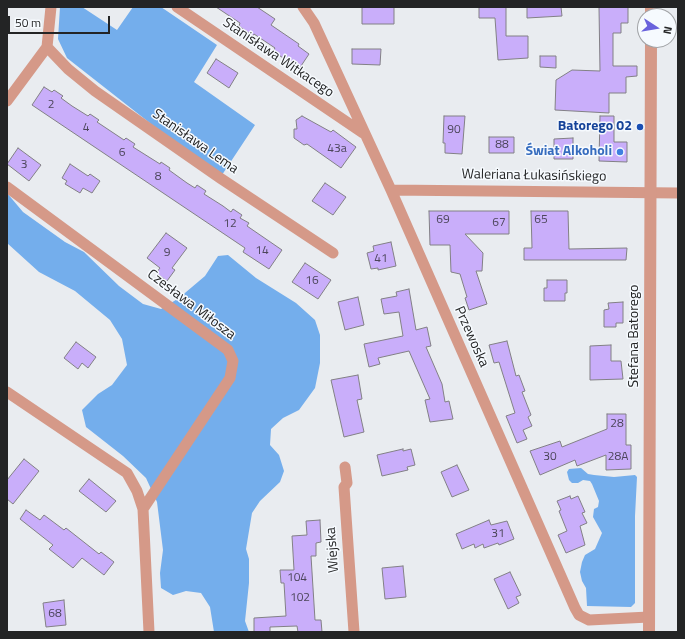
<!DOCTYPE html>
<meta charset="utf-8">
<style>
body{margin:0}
#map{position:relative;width:685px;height:639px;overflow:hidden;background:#e9ecf0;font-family:"Titillium Web",sans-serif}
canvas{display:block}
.frame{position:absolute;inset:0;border:8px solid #232425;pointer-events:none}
.north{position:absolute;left:637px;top:8px;width:40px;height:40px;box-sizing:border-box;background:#f6fafe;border:1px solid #a2a4a7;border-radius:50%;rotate:102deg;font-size:11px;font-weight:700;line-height:16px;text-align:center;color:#232425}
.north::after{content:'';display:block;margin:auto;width:14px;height:18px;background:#6962dc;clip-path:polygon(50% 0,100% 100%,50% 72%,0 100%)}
.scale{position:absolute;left:8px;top:16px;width:102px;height:18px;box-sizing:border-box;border:2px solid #232425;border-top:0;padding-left:5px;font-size:12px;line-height:14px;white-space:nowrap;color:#232425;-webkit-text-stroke:3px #f6fafe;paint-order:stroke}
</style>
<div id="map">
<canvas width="685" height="639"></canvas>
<div class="frame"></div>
<div class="north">N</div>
<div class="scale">50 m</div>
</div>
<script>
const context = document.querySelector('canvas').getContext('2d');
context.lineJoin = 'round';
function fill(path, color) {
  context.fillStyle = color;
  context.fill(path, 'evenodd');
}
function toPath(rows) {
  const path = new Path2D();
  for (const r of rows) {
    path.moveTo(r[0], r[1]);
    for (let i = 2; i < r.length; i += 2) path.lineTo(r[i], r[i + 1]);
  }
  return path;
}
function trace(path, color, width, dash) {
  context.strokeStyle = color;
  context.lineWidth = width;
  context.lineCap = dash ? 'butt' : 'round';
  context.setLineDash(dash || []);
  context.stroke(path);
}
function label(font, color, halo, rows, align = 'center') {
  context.font = font + ' "Titillium Web",sans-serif';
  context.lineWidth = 3;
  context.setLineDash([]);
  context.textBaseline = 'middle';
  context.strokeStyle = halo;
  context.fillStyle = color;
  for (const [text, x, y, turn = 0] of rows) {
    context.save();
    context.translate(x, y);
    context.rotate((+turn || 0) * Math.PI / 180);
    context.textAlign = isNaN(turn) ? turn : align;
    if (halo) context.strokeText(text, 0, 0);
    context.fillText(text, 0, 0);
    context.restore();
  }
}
fill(toPath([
 [60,7,82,7,117,30,133,7,161,7,217,45,194,82,255,125,220,178,67,58,58,39],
 [7,193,23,212,65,242,84,252,119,286,143,304,161,309,179,298,205,276,218,256,228,255,256,278,296,303,315,320,320,335,320,363,315,388,299,410,283,418,271,429,270,445,279,455,284,471,280,482,260,501,252,513,246,549,249,559,249,583,245,621,249,632,214,632,210,607,201,593,186,591,173,595,161,588,160,573,163,550,157,502,146,478,123,456,86,427,82,410,98,394,112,385,127,365,122,339,110,320,75,291,39,272,7,243],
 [581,468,588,474,594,475,614,477,635,475,637,477,635,516,635,603,631,607,587,606,586,588,582,581,580,572,582,562,585,555,595,549,602,533,593,517,594,509,598,507,599,501,592,484,590,481,583,480,578,483,572,483,569,480,567,472,569,469]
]), '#74aeec');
const building = toPath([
 [216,7,257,7,275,19,271,25,299,44,298,46,309,54,299,69,273,51,275,48,254,34,253,36,239,26,240,23,216,7],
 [362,7,394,7,394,24,362,24,362,7],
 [479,7,506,7,506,36,528,36,528,58,498,60,495,18,479,18,479,7],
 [527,7,561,7,562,16,527,18,527,7],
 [599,7,628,7,628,23,621,23,621,33,613,33,613,66,637,66,637,76,626,77,626,93,609,93,609,113,555,110,556,80,572,70,600,71,599,7],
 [352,49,381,49,380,65,352,64,352,49],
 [540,56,556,56,556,68,540,67,540,56],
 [216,59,238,73,229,88,207,73,216,59],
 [44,87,52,92,54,90,63,96,61,98,72,106,88,116,90,114,99,120,97,122,124,140,126,138,135,144,133,147,160,164,161,162,170,168,169,170,187,183,195,188,197,185,206,191,204,194,223,206,231,212,233,209,242,215,240,218,249,223,247,226,282,250,269,269,243,252,245,248,32,105,44,87],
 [302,116,331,132,333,130,356,147,341,168,307,144,304,145,294,138,294,129,297,129,296,120,302,116],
 [444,116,465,116,462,154,445,153,445,143,443,143,444,116],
 [600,116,614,116,614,142,627,142,627,162,599,161,600,116],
 [489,137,514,137,514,153,489,153,489,137],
 [573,138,573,159,554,159,554,139,573,138],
 [18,148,41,165,29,181,7,164,18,148],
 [70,164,88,176,90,174,100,181,92,193,83,188,80,193,65,184,67,181,62,178,70,164],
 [325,183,346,197,333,215,312,201,325,183],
 [429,211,509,211,509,234,465,234,483,253,482,271,476,271,487,304,469,310,465,298,467,297,460,274,451,272,450,245,430,245,429,211],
 [531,211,568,211,569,249,627,248,626,260,524,260,524,248,532,248,531,211],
 [166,233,187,248,172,268,175,270,167,281,156,273,160,268,147,258,166,233],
 [391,242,396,266,378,270,378,268,371,269,367,253,374,251,373,246,391,242],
 [305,263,331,280,318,299,292,282,305,263],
 [547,280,567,280,567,293,565,293,565,301,544,301,544,288,547,288,547,280],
 [409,289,416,330,427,327,431,346,426,347,442,384,445,402,449,401,453,419,430,422,425,400,430,399,409,351,378,358,380,364,369,367,364,344,403,336,399,312,384,314,381,299,397,296,396,292,409,289],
 [358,297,364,325,345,330,338,302,358,297],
 [623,302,623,323,616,323,616,327,604,327,604,310,609,309,608,303,623,302],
 [507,341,516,376,519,375,525,391,522,392,531,415,528,417,532,426,523,430,527,439,517,443,506,416,515,413,499,362,494,363,489,345,507,341],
 [76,342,96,357,88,368,82,363,78,369,64,358,76,342],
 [611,345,611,361,621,361,623,379,590,380,590,346,611,345],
 [358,375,362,399,357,400,364,432,344,437,331,380,358,375],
 [607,414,626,414,626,445,631,445,631,469,606,470,606,455,577,466,575,460,540,475,530,451,560,441,562,447,607,429,607,414],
 [403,449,403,451,411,449,415,465,407,467,408,470,382,476,377,455,403,449],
 [24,459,39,471,13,504,7,499,7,480,24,459],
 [457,465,469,490,452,497,441,472,457,465],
 [89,479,116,501,106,512,79,491,89,479],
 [570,496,571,499,578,496,585,512,582,513,587,523,580,526,585,545,566,553,558,535,567,531,559,511,561,510,557,501,570,496],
 [26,510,40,520,44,515,64,530,66,528,99,554,101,552,114,562,104,575,82,558,73,568,49,549,53,545,20,519,26,510],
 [320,520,321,542,316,543,316,556,311,556,315,620,321,620,322,632,298,632,297,626,270,627,270,632,254,632,254,618,286,616,284,583,281,583,280,570,294,570,292,536,307,535,306,521,320,520],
 [489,520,491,525,507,521,514,539,499,545,498,543,484,548,483,544,475,548,474,544,462,549,456,534,489,520],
 [403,566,406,597,385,599,382,568,403,566],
 [510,572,521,595,516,597,519,603,508,609,494,579,510,572],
 [64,600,66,625,46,627,43,603,64,600]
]);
fill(building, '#c9aefa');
trace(building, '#828085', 1);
trace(toPath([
 [177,7,363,133],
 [303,7,314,23,391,190,575,608,579,615,589,620,649,617],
 [47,47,68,69,95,91,220,178,333,253],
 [7,101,47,47,51,7],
 [7,187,228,350,233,361,230,378,143,509],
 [391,190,678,193],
 [7,392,127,473,137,491,143,509,149,632],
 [345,467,347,483,344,487,354,632]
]), '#d59988', 11);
trace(toPath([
 [651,16,651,7],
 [649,632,651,40]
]), '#d59988', 12);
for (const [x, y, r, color] of [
 [640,127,4,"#1a4fb4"],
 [620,152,4,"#3f7fe0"]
]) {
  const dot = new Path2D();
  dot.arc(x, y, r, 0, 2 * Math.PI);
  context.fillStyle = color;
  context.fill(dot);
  trace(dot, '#f6fafe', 1.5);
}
label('12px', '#4c465a', null, [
 ["2",51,105],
 ["4",86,128],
 ["90",454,130],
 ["88",502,145],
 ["43a",337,149],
 ["6",122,153],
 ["3",24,165],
 ["8",158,177],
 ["69",443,220],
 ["65",541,220],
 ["67",499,223],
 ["12",230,224],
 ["14",262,251],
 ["9",167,253],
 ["41",381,259],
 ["16",312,281],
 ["28",617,424],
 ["30",550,457],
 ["28A",618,457],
 ["31",498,534],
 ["104",297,578],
 ["102",300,598],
 ["68",55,614]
]);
label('14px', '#232425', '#f6fafe', [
 ["Stanisława Witkacego",278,58,34],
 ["Stanisława Lema",195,142,35],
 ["Waleriana Łukasińskiego",534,176,1],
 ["Czesława Miłosza",191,305,37],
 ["Stefana Batorego",635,336,-90],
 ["Przewoska",471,337,66],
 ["Wiejska",333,550,-94]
]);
label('bold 14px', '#164399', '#f6fafe', [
 ["Batorego 02",632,127]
], 'right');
label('bold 14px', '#366cbe', '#f6fafe', [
 ["Świat Alkoholi",612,152]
], 'right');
</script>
